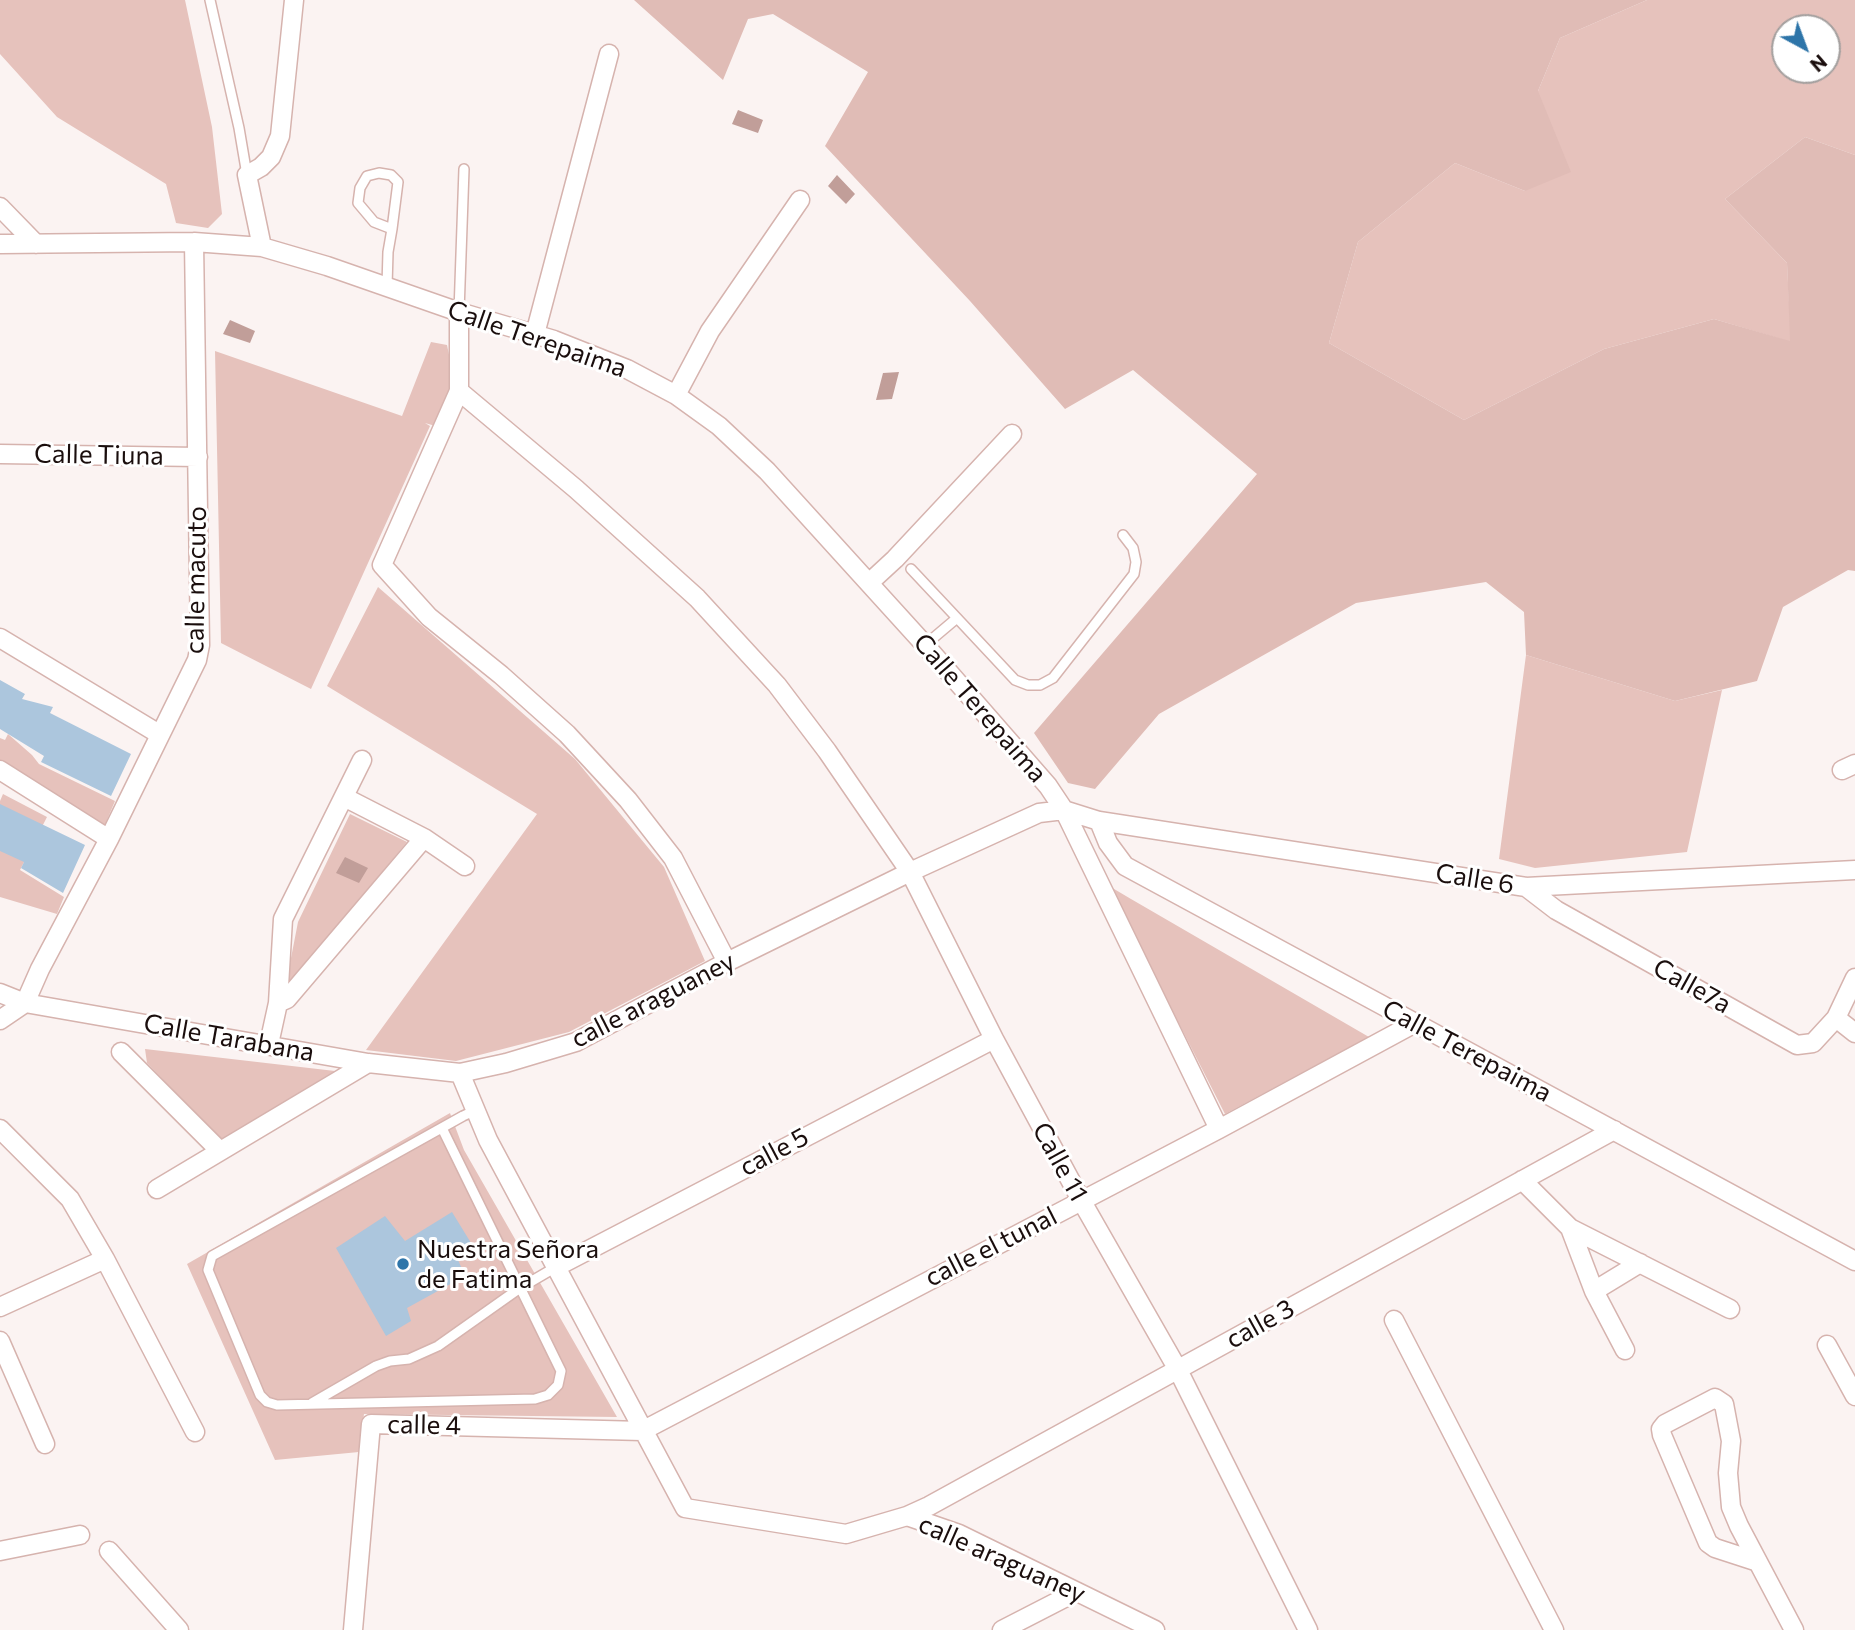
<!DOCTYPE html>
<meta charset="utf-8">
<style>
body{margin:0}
#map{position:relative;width:1855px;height:1630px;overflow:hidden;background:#fbf3f2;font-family:Commissioner,sans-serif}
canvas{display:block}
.north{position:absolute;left:1771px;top:14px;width:70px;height:70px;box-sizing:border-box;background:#fff;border:2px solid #a39f9e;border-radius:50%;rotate:139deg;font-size:19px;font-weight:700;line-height:28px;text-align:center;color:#1a0e0d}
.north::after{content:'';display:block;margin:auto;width:24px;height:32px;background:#2e75a9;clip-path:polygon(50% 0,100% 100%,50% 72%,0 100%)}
</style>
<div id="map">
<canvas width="1855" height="1630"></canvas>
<div class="north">N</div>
</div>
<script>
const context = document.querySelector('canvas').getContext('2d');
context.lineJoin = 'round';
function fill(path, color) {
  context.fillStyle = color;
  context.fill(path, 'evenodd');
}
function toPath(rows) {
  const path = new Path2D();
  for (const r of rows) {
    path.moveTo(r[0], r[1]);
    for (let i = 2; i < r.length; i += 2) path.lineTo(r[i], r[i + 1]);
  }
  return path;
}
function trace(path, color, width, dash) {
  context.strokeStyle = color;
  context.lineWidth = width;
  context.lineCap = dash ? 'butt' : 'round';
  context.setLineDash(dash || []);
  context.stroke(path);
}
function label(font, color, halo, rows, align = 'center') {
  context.font = font + ' Commissioner,sans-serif';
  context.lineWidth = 6;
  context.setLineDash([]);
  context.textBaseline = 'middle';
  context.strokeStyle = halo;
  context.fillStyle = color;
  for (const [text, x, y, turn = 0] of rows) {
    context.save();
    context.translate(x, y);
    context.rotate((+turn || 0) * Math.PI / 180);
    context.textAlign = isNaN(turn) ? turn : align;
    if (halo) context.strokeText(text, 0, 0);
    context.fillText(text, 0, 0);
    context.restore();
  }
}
fill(toPath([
 [0,0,185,0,212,127,222,214,208,228,176,223,166,184,57,117,0,54],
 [1647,0,1855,0,1855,155,1805,137,1725,199,1787,263,1791,342,1714,319,1604,349,1464,420,1329,343,1358,242,1455,163,1525,191,1538,91,1560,38],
 [1785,28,1827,28,1827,70,1785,70],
 [431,342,447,345,456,389,439,427,425,423,430,426,311,689,221,643,215,351,402,416],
 [378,587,575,759,664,867,705,961,569,1032,456,1061,366,1050,537,814,327,686],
 [1526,655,1675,701,1722,690,1687,852,1535,868,1499,859],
 [8,734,32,755,39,764,115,801,104,827,0,763,0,738,5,740],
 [3,794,47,817,20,870,64,897,57,914,0,897,0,801],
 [350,814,407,842,358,901,290,994,285,989,298,922],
 [1109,886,1131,899,1369,1037,1225,1114],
 [145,1049,335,1071,221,1140,147,1063],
 [450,1113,464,1150,617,1417,364,1414,359,1452,275,1460,187,1264]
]), '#e6c2bc');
fill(toPath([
 [634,0,1647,0,1560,38,1538,91,1571,172,1525,191,1455,163,1358,242,1329,343,1464,420,1604,349,1714,319,1790,341,1787,263,1725,199,1805,137,1855,155,1855,571,1848,570,1783,607,1757,681,1675,701,1526,655,1524,612,1486,582,1356,603,1159,714,1095,789,1068,783,1034,733,1257,474,1133,370,1065,409,970,301,825,146,868,72,773,14,748,19,723,80]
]), '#e0bcb6');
fill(toPath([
 [738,110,763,120,758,133,732,124],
 [837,175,855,194,846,204,828,186],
 [230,320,255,331,250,343,223,334],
 [899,372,892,399,876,400,883,373],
 [345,857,368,868,359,883,336,873]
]), '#c19e99');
fill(toPath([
 [0,680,25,694,22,699,53,707,50,713,131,754,111,796,41,762,44,756,0,729],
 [0,804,85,845,63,893,21,868,24,862,0,851],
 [452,1212,471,1243,455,1253,465,1276,407,1308,411,1321,386,1336,336,1248,385,1216,405,1241]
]), '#acc6dd');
const lane = toPath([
 [210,0,239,128,247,175],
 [387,286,388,252,392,229,398,182,391,175,379,173,367,176,360,188,358,203,374,222,392,229],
 [459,312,464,169],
 [911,569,957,618],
 [925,645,957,618,1015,680,1028,685,1040,685,1053,678,1134,574,1136,562,1133,548,1123,535],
 [442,1128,561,1371,558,1385,548,1395,535,1399,277,1405,267,1402,260,1395,208,1270,212,1256,463,1116,476,1110],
 [312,1403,376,1366,390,1361,409,1359,438,1346,520,1288,556,1267]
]);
const street = toPath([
 [0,207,36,244],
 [0,244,194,242,262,247,327,266,459,312,554,340,627,369,676,395,719,426,767,471,925,645,1048,786,1064,810,1219,1129],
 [262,247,247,175,261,167,271,157,280,136,294,0],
 [535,334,609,54],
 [459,391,382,565,429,617,501,675,567,734,628,800,673,858,727,962],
 [676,395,710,331,800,200],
 [0,454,198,457],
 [869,583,895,559,1012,434],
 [0,638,159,734],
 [0,770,109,839],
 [1842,770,1855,764],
 [344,797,424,838,465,866],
 [1099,821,1108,843,1125,866,1855,1261],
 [1526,887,1556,910,1797,1045,1813,1043,1836,1018,1855,1033],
 [0,993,25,1003,368,1063,460,1073,506,1063,576,1042,727,962,910,872,827,751,777,685,697,598,576,489,459,391,459,312],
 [25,1003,40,969,109,839,197,660,200,645,194,242],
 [278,1003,287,999,424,838],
 [1836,1018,1855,978],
 [0,1020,25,1003],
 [269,1044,278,1003,283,919,362,760],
 [121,1052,220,1151],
 [460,1073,488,1140,685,1508,846,1534,907,1516,959,1534,1155,1630],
 [0,1129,70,1199,105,1259,0,1307],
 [1522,1180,1570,1228,1730,1309],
 [157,1189,368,1063],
 [1570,1228,1594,1291,1625,1350],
 [105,1259,195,1432],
 [556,1267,994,1039],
 [1594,1291,1640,1263],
 [1394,1320,1554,1630],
 [0,1341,45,1444],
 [1827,1345,1855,1396],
 [907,1516,929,1506,1614,1130],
 [0,1551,80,1535],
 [109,1551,179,1630],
 [1758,1562,1715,1548,1708,1543,1662,1435,1661,1429,1665,1424,1715,1398,1724,1404,1731,1441,1728,1473,1731,1507,1739,1526,1794,1630],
 [353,1630,371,1424,642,1431,1219,1129,1415,1023],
 [1002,1630,1076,1592],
 [1308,1630,1177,1368,1081,1200,994,1039,910,872,1039,813,1064,810,1099,821,1526,887,1855,870]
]);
trace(lane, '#d6b3ae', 12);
trace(street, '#d6b3ae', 21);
trace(lane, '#fff', 9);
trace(street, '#fff', 18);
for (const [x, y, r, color] of [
 [403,1264,7,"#2e75a9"]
]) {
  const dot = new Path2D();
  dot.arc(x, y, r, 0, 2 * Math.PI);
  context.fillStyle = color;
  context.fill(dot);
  trace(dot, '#fff', 2.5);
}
label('26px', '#1a0e0d', '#fff', [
 ["Calle Terepaima",537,339,19],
 ["Calle Tiuna",99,455,1],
 ["calle macuto",196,580,-89],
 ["Calle Terepaima",980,708,49],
 ["Calle 6",1475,879,9],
 ["Calle7a",1692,986,29],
 ["calle araguaney",653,1000,-27],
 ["Calle Tarabana",229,1038,10],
 ["Calle Terepaima",1467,1051,28],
 ["calle 5",774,1152,-28],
 ["Calle 11",1060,1162,61],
 ["calle el tunal",991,1247,-27],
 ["calle 3",1260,1324,-29],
 ["calle 4",424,1425,1],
 ["calle araguaney",1002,1559,24]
]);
label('26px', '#1a0e0d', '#fff', [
 ["Nuestra Señora",417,1249],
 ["de Fatima",417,1279]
], 'left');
</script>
